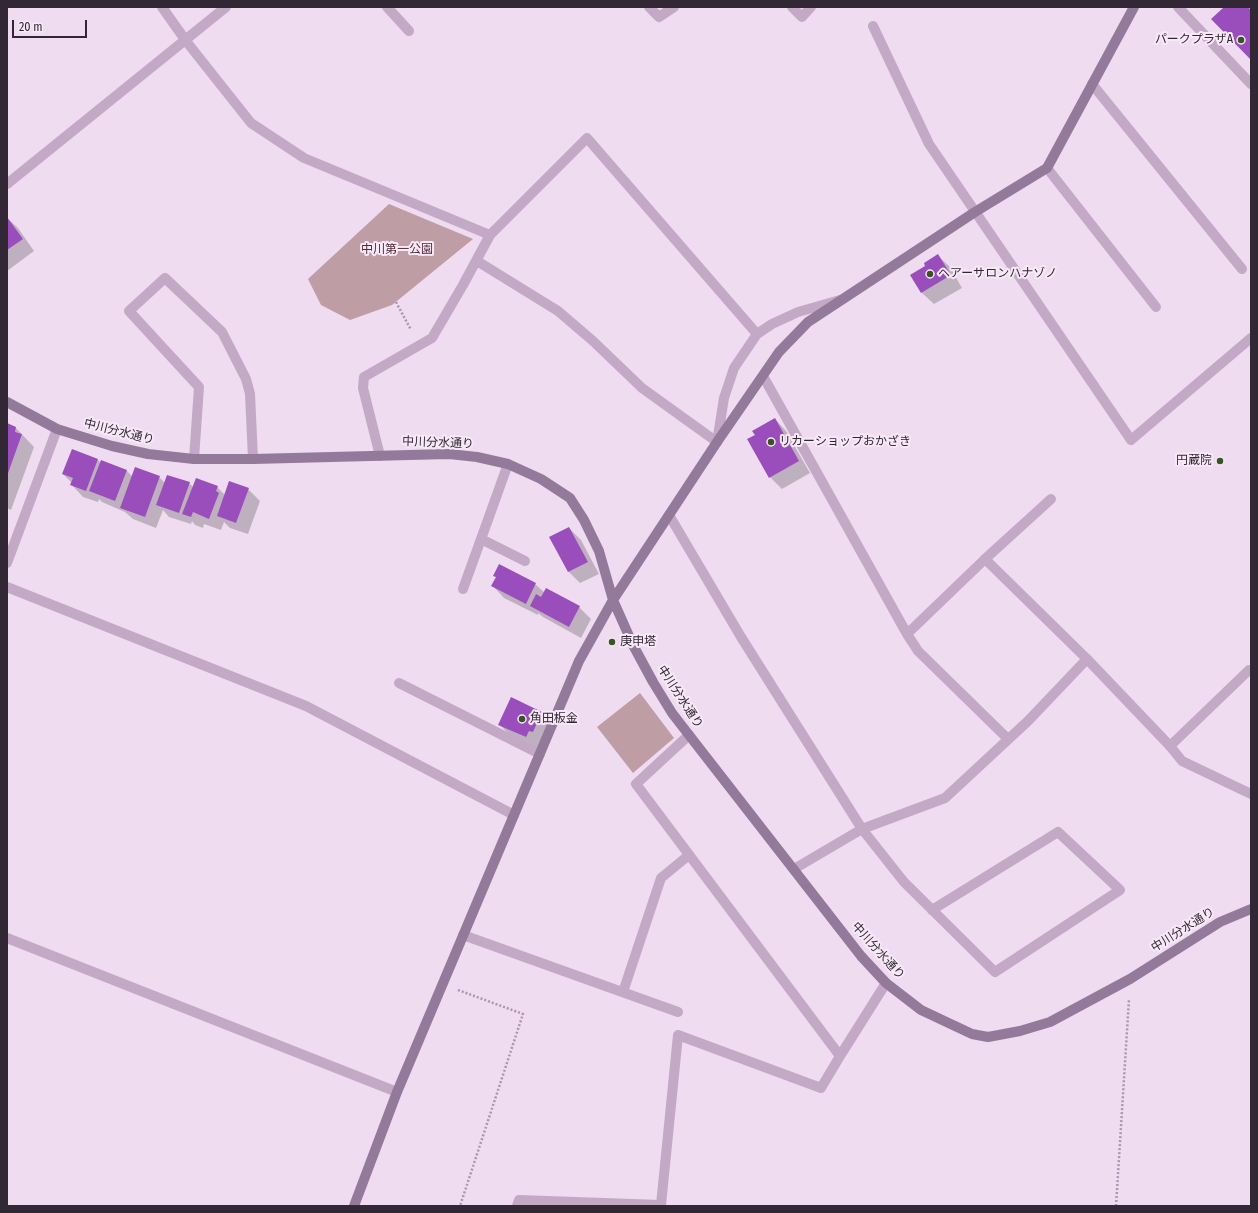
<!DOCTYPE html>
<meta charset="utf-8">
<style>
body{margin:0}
#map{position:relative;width:1258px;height:1213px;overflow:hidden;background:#efdcf0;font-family:"Fira Sans Condensed",sans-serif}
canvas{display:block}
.frame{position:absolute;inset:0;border:8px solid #322835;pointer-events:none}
.scale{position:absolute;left:12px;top:20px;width:75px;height:18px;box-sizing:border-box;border:2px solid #322835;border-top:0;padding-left:5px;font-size:12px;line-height:14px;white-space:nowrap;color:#322835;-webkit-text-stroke:3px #f8e8f8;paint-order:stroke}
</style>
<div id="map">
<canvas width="1258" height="1213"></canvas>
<div class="frame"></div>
<div class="scale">20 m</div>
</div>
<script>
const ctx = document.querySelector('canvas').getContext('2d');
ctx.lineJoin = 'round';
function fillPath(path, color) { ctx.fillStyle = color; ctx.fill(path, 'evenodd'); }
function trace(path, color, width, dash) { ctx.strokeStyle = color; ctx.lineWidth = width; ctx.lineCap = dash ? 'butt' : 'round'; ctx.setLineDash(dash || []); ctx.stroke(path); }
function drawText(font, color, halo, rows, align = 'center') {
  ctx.font = font + ' "Fira Sans Condensed","Noto Sans JP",sans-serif'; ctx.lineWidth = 4; ctx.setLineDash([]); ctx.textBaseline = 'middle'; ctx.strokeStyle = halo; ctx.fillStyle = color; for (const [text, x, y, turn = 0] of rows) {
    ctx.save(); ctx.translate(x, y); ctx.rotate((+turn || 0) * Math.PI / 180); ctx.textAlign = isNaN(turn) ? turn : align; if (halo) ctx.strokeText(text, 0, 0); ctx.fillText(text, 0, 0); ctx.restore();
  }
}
fillPath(new Path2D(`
 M 389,204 L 473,239 L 392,305 L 350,320 L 321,305 L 308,279 Z
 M 640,693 L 674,738 L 633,773 L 597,727 Z`), '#be9da4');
fillPath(new Path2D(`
 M 7,218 L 18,228 L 34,251 L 7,271 Z
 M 938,256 L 950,267 L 962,288 L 934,304 L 922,293 L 911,275 L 927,266 Z
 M 775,419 L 786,431 L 810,473 L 782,489 L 770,477 L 756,435 Z
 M 7,424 L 15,427 L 34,447 L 11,510 L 7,508 Z
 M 73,450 L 98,460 L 101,463 L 102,461 L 127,471 L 133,477 L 159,477 L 165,483 L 189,483 L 193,487 L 217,487 L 225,495 L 248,489 L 260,501 L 248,534 L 230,528 L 224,522 L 221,530 L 204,524 L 203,528 L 195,525 L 192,521 L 191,524 L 169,517 L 163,510 L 156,528 L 133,519 L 125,512 L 102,502 L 99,499 L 98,502 L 83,497 L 72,485 L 72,483 L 63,474 Z
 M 569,528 L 581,540 L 599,574 L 580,583 L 569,572 Z
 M 494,575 L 535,584 L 545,593 L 579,607 L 591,619 L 581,638 L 543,617 L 538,613 L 538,615 L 504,598 L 493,586 L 497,578 Z
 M 541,713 L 553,725 L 537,748 L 511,736 L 499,724 Z`), '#0003');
fillPath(new Path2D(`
 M 1224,7 L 1248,7 L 1251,10 L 1251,60 L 1211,19 Z
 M 7,217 L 23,239 L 7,250 Z
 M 938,254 L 951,275 L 921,293 L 910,275 L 925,266 L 924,263 Z
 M 775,418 L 799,461 L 769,478 L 747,439 L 755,435 L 752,431 Z
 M 7,423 L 16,427 L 15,432 L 22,434 L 7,476 Z
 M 72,449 L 98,459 L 86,491 L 70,485 L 73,478 L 62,474 Z
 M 101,460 L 127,470 L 115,501 L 89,491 Z
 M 135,467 L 160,476 L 145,517 L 120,508 Z
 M 167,475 L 190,482 L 179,513 L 156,505 Z
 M 196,478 L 218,486 L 216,491 L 219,493 L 209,519 L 193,512 L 191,517 L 182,514 Z
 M 229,481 L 249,488 L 236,523 L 217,516 Z
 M 569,527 L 588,562 L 568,572 L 549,537 Z
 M 499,564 L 536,583 L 526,604 L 491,586 L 496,577 L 493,576 Z
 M 546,588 L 580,606 L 569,627 L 530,606 L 536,594 L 541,597 Z
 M 511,697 L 542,712 L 533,732 L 529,731 L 526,737 L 498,725 Z`), '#994ebc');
trace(new Path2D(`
 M 396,302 L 411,330
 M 458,990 L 523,1014 L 460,1206
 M 1116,1206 L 1129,999`), '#af93b3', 2.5, [2, 2]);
trace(new Path2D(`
 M 1092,84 L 1242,269
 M 1047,168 L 1156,307
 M 477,261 L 558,311 L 593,341 L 642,388 L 717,442
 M 194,459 L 199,387 L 129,311 L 165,278 L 222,332 L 246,379 L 250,394 L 253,459
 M 669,515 L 741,637 L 862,829 L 904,882 L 995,972 L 1120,890 L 1058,832 L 932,910
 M 481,539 L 525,561
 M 985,559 L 1051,499
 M 463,589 L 508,464
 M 399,683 L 540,754
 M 1170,746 L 1182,761 L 1251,794
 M 463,935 L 678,1012
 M 623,992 L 661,878 L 689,855`), '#c4a9c7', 10);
trace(new Path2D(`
 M 162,7 L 186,41 L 251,123 L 304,158 L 490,235
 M 387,7 L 409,31
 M 649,7 L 659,17 L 674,7
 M 792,7 L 802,17 L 811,7
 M 1178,7 L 1251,84
 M 873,26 L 929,144 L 1131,440 L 1251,338
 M 7,184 L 226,7
 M 763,376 L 907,634 L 985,559 L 1087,659 L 1170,746 L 1249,670 L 1251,671
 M 717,442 L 724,398 L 734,368 L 757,334 L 772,324 L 798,312 L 840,300
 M 380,456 L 363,388 L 364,377 L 432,338 L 463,285 L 490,235 L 587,138 L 757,334
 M 7,563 L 57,429
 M 7,587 L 306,706 L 514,815
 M 907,634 L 918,651 L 1008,739
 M 689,735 L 636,784 L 840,1056
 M 794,869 L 862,829 L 945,798 L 1028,721 L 1087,659
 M 7,938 L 397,1092
 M 517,1206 L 519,1200 L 661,1205 L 678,1035 L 821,1088 L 840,1056 L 886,983`), '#c4a9c7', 10);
trace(new Path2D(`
 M 7,402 L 57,429 L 112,446 L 148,454 L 194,459 L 253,459 L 449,454 L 477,457 L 508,464 L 541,479 L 570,498 L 584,520 L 599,551 L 613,600 L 633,645 L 653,682 L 672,713 L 689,735 L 861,956 L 886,983 L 921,1010 L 972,1034 L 988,1037 L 1020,1031 L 1050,1022 L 1130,979 L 1220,922 L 1251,909
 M 354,1206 L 397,1092 L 579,661 L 613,600 L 717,442 L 779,352 L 808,322 L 975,212 L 1047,168 L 1134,7`), '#947a9a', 10);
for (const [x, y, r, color] of [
 [1241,40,4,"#395321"],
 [930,274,4,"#395321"],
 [771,442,4,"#395321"],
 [1220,461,4,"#395321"],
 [612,642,4,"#395321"],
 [522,719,4,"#395321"]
]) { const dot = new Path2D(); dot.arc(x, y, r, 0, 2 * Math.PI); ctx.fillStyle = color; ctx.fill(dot); trace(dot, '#f8e8f8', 1.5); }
drawText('12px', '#322835', '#f8e8f8', [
 ["パークプラザA",1233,40,"right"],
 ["ヘアーサロンハナゾノ",938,274],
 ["リカーショップおかざき",779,442],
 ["円蔵院",1212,461,"right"],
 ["庚申塔",620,642],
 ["角田板金",530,719]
], 'left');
drawText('12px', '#512e35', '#f8e8f8', [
 ["中川第一公園",397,250]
]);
drawText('12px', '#322835', '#f8e8f8', [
 ["中川分水通り",119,432,14],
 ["中川分水通り",438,443,2],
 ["中川分水通り",680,697,57],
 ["中川分水通り",1183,930,-32],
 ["中川分水通り",878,951,48]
]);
</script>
